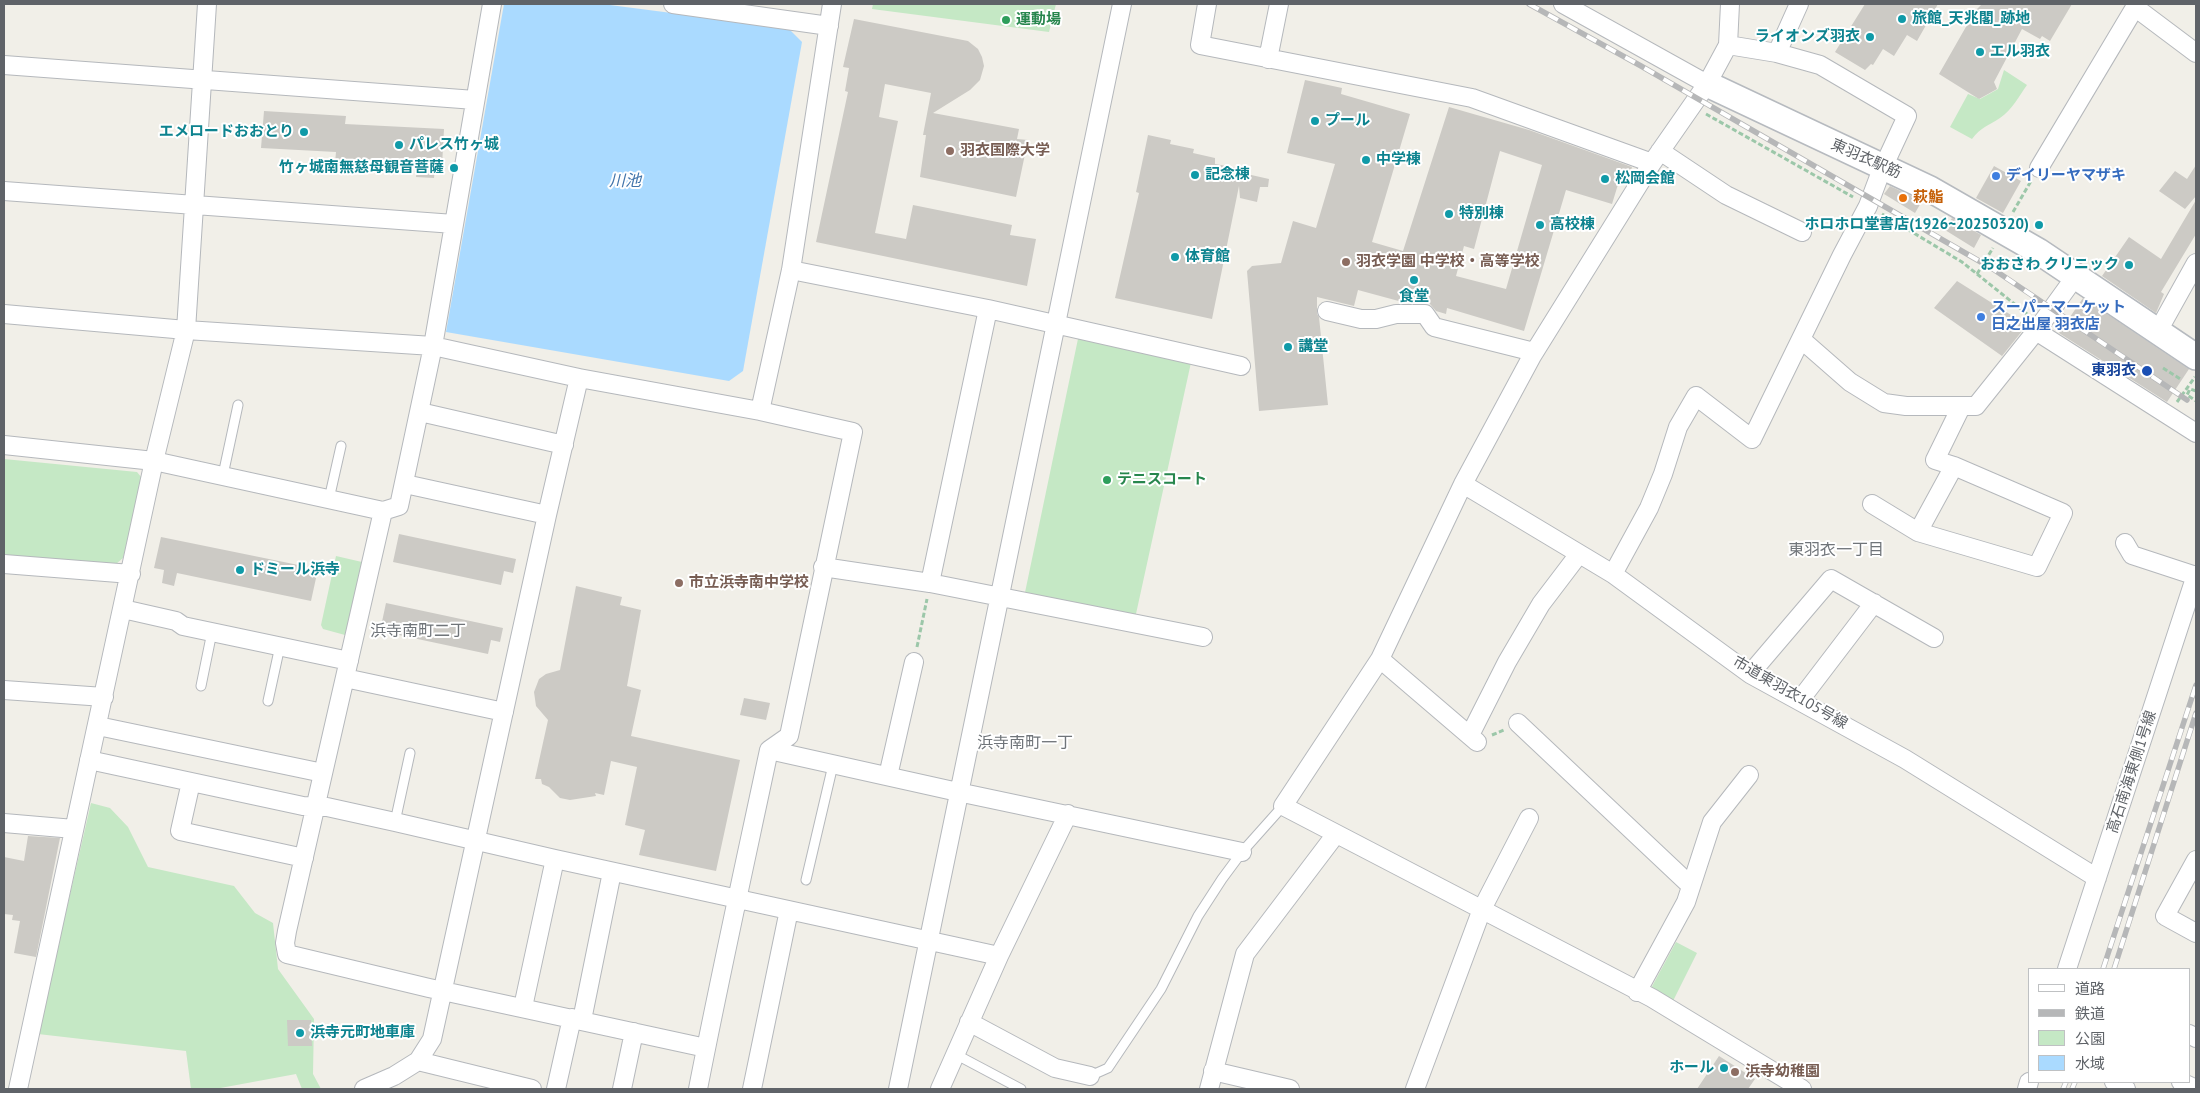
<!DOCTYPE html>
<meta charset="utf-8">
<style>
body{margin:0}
#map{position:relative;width:2200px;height:1093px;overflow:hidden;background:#f1efe8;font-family:"PT Sans","Noto Sans JP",sans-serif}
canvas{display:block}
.frame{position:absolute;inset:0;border:5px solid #5f6368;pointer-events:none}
.legend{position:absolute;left:2028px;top:968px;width:162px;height:115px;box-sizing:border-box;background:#fff;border:1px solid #bfc1c3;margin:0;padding:6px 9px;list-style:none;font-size:15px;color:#5f6368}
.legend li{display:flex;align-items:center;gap:10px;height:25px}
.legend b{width:25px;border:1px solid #bfc1c3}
</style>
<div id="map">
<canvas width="2200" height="1093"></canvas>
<div class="frame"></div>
<ul class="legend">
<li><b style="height:6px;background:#fff"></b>道路</li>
<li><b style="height:6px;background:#b6b7b8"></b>鉄道</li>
<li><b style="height:14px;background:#c5e8c5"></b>公園</li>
<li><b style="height:14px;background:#aadaff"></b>水域</li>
</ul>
</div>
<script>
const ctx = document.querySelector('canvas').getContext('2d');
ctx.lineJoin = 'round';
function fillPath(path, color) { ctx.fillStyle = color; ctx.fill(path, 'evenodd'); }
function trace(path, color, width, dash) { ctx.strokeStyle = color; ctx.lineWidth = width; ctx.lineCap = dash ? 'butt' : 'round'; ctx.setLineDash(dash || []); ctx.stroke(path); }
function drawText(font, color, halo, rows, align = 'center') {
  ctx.font = font + ' "PT Sans","Noto Sans JP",sans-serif'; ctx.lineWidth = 4; ctx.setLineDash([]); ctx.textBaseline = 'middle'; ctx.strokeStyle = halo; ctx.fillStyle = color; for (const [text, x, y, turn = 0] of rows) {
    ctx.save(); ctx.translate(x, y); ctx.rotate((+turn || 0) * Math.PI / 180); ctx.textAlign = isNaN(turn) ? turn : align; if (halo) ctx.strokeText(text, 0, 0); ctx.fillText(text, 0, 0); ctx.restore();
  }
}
fillPath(new Path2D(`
 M 873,4 L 1056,4 L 1049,32 L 872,9 Z
 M 2004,70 L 2027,85 C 2019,96 2012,110 2000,118 C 1988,126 1981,127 1972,139 L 1950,127 L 1968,94 L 1980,99 L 1998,89 Z
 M 1079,334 L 1192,358 L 1134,623 L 1023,602 Z
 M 4,459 L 137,472 L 142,478 L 123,558 L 116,564 L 4,555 Z
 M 336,556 L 362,562 L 345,635 L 323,629 L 321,625 Z
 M 91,803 L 110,808 L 128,827 L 148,867 L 234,886 L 255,913 L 273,923 L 278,969 L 314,1019 L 313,1074 L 321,1089 L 302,1089 L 296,1074 L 215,1089 L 191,1089 L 186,1051 L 38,1034 Z
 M 1676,942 L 1697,953 L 1672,1003 L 1649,992 Z`), '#c5e8c5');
fillPath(new Path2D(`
 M 504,4 L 602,4 L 788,28 L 802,42 L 743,371 L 729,381 L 446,332 Z`), '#aadaff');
fillPath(new Path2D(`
 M 1865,4 L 1938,4 L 1917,41 L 1907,35 L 1894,56 L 1883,49 L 1873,65 L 1871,64 L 1865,70 L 1835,52 Z
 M 1982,4 L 2072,4 L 2050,41 L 2042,36 L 2040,39 L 2022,29 L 1994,82 L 1997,89 L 1979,99 L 1939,74 L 1975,11 Z
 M 854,19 L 968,41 L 978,49 L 982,57 L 984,66 L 980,80 L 970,90 L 933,113 L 1019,129 L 1017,139 L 1028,140 L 1016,197 L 920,177 L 926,135 L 923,135 L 931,93 L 885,84 L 879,117 L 898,121 L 875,233 L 906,239 L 913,205 L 1012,225 L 1010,235 L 1036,239 L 1027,286 L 816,242 L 848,92 L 845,91 L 849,68 L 843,67 Z
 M 1305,80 L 1342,88 L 1341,94 L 1410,114 L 1372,242 L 1403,251 L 1449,107 L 1529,130 L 1632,167 L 1628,180 L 1620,178 L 1612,204 L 1566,190 L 1524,331 L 1447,308 L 1446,314 L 1436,311 L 1430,304 L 1406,303 L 1358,290 L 1354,306 L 1317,297 L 1317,314 L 1319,317 L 1328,405 L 1259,411 L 1247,271 L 1252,266 L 1281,263 L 1293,221 L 1316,228 L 1335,164 L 1287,153 ZM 1500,151 L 1542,165 L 1506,289 L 1456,276 L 1464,246 L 1474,249 Z
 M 264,111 L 346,116 L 345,124 L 444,129 L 442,166 L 435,166 L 434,178 L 416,177 L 417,165 L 371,163 L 371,168 L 351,167 L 351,164 L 335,163 L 336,152 L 261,148 Z
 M 1148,135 L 1171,140 L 1170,144 L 1194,149 L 1193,153 L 1215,158 L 1215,164 L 1238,168 L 1238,172 L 1269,179 L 1268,187 L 1260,187 L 1257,202 L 1240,198 L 1239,186 L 1212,319 L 1115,298 L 1139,193 L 1136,192 Z
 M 2196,165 L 2196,196 L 2185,209 L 2159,191 L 2175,171 L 2187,179 Z
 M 1994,166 L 2021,181 L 2003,213 L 1976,198 Z
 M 1890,186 L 1922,201 L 1915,213 L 1884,194 Z
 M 2196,200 L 2196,234 L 2161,292 L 2164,294 L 2156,313 L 2102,276 L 2129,237 L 2161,259 Z
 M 1952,218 L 1981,235 L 1974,248 L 1945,230 Z
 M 1957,281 L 2027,325 L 2002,356 L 1934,308 Z
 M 2083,298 L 2189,369 L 2167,402 L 2059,333 Z
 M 399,534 L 516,559 L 513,573 L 504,571 L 501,585 L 393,562 Z
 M 161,537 L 318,569 L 311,601 L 177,573 L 174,586 L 162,583 L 164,570 L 154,568 Z
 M 576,586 L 622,597 L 620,605 L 641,610 L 627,686 L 641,690 L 631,736 L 740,760 L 716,871 L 639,855 L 645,830 L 625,825 L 637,767 L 611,761 L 604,795 L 595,793 L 596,796 L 570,800 L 560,798 L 549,787 L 542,784 L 541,779 L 535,779 L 548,720 L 536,706 L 534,692 L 539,679 L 546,674 L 560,670 Z
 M 386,603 L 503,628 L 500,642 L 491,640 L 488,654 L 380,631 Z
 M 744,698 L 770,703 L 766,720 L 740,715 Z
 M 28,836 L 60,838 L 36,957 L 14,953 L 20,921 L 12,920 L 13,915 L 4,914 L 4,857 L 24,861 Z
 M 287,1020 L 311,1020 L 312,1046 L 288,1046 Z
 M 1719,1056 L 1755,1079 L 1748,1089 L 1697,1089 Z`), '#cccac5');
const lane = new Path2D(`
 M 223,475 L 238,405
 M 329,499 L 341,446
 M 201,686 L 212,632
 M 268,701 L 280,646
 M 395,822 L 410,753
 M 806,880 L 833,765
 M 955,1054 L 1021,1089
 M 1090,1076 L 1108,1068 L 1161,989 L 1198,916 L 1222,879 L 1242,852 L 1283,806`);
const street = new Path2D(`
 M 673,4 L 829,26
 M 1207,4 L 1200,45 L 1472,98 L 1652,163
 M 1563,4 L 1707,84
 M 1730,4 L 1728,45 L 1707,84 L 1652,163 L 1532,356 L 1463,484 L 1380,659 L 1283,806 L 1652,998 L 1802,1089
 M 2136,8 L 2196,53
 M 1728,45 L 1777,53 L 1799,4
 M 1268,59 L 1279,4
 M 4,65 L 475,100
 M 1660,151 L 1726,195 L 1802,232
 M 2039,168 L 2137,4
 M 4,191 L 454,224
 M 791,270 L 988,309 L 1241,366
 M 1327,311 L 1361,319 L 1376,319 L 1396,314 L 1425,314 L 1434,327 L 1534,352
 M 4,314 L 186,330 L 433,346 L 579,378 L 760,411 L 853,432 L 789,736 L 769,750 C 745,863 720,976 698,1089
 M 2036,331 L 2075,277
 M 2158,331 L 2196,263
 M 1802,340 L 1850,382 L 1884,403 L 1906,406 L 1976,406 L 2036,331 L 2196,433
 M 760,411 L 791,270 L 832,4
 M 420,412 L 564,445
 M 4,445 L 154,461 L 383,511 L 399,506 L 433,346 L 492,4
 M 405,484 L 547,515
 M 1463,484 L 1613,574 L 1750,674 L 1905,759 L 2097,878
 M 1872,504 L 1918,532 L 2037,567 L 2063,513 L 1954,466 L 1935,460 L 1961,407
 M 383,511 L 287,931 L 285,943 L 287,954 L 429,988 L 706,1048
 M 1918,532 L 1954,466
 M 2125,543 L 2132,555 L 2196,576
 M 4,564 L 131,574
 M 823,567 L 930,583 L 1203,637
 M 1613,574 L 1649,508 L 1663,474 L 1678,427 L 1696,396 L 1752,439 L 1842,255 L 1868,206 L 1880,174 L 1907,116 L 1820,65 L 1777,53
 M 930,583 L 988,309
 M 123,609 L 176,621 L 183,626 L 349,661
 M 1380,659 L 1477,742
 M 1750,674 L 1831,579 L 1934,638
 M 345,678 L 504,712
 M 4,690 L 104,697
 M 1800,700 L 1874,603
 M 1518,723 L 1691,886
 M 98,726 L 323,773
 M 1470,735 L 1507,662 L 1541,604 L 1579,554
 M 769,750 L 958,792 L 1242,852
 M 89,760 L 303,806 L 327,807 L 395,822 L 555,859 L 999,956
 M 888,776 L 914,662
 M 191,782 L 180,831 L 304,858
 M 4,823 L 74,829
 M 2196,860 L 2165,916 L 2196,933
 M 2067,969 L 2196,575
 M 1637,992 L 1686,902 L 1712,822 L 1749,775
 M 523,1007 L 555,859
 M 582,1020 L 612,872
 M 969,1022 L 1055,1068 L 1090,1076
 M 2189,1034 L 2196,1038
 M 418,1061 L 532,1089
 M 1213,1071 L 1290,1089
 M 2114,1082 L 2126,1089
 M 2181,1082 L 2196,1089
 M 18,1089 L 154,461 L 186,330 L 207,4
 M 364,1089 L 394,1076 L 418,1061 L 432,1039 L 547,515 L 579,378
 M 556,1089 L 572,1018
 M 622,1089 L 634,1032
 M 752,1089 L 789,910
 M 898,1089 L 1122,4
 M 940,1089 L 999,956 L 1068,814
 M 1209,1089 L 1245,954 L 1336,834
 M 1415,1089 L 1482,909 L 1529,818
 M 2027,1089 L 2029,1082`);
const secondary = new Path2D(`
 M 1707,84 L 1930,189 L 2038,251 L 2196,357`);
trace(lane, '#b5b8bc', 11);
trace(street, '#b5b8bc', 20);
trace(secondary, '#b6babf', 28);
trace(new Path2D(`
 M 1706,114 L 1853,197
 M 2013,212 L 2031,181
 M 1882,214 L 1962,262 L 2027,314
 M 1977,274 L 1993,248
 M 2163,368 L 2182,380
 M 2196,391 L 2190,389 L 2187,395 L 2196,401
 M 2177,402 L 2195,377
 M 917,647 L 927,599
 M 1492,735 L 1504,730`), '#9cc7a9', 3, [5, 2.5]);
trace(lane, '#fff', 9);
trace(street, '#fff', 18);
trace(secondary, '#fff', 25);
const rail = new Path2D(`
 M 1529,4 L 1641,66 L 1993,269 L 2187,400
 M 2103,969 L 2196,685
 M 2114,969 L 2196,713
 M 2063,1089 L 2066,1082
 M 2072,1089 L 2075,1082`);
trace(rail, '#b6b7b8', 5.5);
trace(rail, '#fff', 4, [11]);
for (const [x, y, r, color] of [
 [1902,19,5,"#0f9aa8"],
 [1006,20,5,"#2e9e5b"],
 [1870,37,5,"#0f9aa8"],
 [1980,52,5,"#0f9aa8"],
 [1315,121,5,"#0f9aa8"],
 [304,132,5,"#0f9aa8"],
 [399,145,5,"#0f9aa8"],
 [950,151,5,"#8d6e63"],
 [1366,160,5,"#0f9aa8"],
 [454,168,5,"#0f9aa8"],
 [1195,175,5,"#0f9aa8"],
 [1996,176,5,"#3f7fe0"],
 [1605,179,5,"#0f9aa8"],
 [1903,198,5,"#e8710a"],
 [1449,214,5,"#0f9aa8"],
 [1540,225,5,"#0f9aa8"],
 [2039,225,5,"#0f9aa8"],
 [1175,257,5,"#0f9aa8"],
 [1346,262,5,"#8d6e63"],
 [2129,265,5,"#0f9aa8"],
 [1414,280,5,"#0f9aa8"],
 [1981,317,5,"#3f7fe0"],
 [1288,347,5,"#0f9aa8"],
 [2147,371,6,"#1a4fb4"],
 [1107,480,5,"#2e9e5b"],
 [240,570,5,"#0f9aa8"],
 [679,583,5,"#8d6e63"],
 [300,1033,5,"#0f9aa8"],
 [1724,1068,5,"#0f9aa8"],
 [1735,1072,5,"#8d6e63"]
]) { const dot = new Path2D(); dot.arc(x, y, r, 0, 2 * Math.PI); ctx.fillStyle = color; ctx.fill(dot); trace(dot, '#fff', 2); }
drawText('bold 15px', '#0d838f', '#fff', [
 ["旅館_天兆閣_跡地",1912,19],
 ["ライオンズ羽衣",1860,37,"right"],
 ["エル羽衣",1990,52],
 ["プール",1325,121],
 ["エメロードおおとり",294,132,"right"],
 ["パレス竹ヶ城",409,145],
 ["中学棟",1376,160],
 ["竹ヶ城南無慈母観音菩薩",444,168,"right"],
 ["記念棟",1205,175],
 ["松岡会館",1615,179],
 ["特別棟",1459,214],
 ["高校棟",1550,225],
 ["ホロホロ堂書店(1926~20250320)",2029,225,"right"],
 ["体育館",1185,257],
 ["おおさわ クリニック",2119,265,"right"],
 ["食堂",1414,297,"center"],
 ["講堂",1298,347],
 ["ドミール浜寺",250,570],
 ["浜寺元町地車庫",310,1033],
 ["ホール",1714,1068,"right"]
], 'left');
drawText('bold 15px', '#27864d', '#fff', [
 ["運動場",1016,20],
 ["テニスコート",1117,480]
], 'left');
drawText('bold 15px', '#785e54', '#fff', [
 ["羽衣国際大学",960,151],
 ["羽衣学園 中学校・高等学校",1356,262],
 ["市立浜寺南中学校",689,583],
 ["浜寺幼稚園",1745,1072]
], 'left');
drawText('15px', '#5f6368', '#fff', [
 ["東羽衣駅筋",1866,159,24],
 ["市道東羽衣105号線",1790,693,30],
 ["高石南海東側1号線",2132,772,-72]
]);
drawText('bold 15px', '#366cbe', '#fff', [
 ["デイリーヤマザキ",2006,176],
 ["スーパーマーケット",1991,308],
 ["日之出屋 羽衣店",1991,325]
], 'left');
drawText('bold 15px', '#c56008', '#fff', [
 ["萩鮨",1913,198]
], 'left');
drawText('bold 15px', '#164399', '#fff', [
 ["東羽衣",2136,371]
], 'right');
drawText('italic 16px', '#4174aa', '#fff', [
 ["川池",625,181]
]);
drawText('16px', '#70757a', '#fff', [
 ["東羽衣一丁目",1836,550],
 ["浜寺南町二丁",418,631],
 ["浜寺南町一丁",1025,743]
]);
</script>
